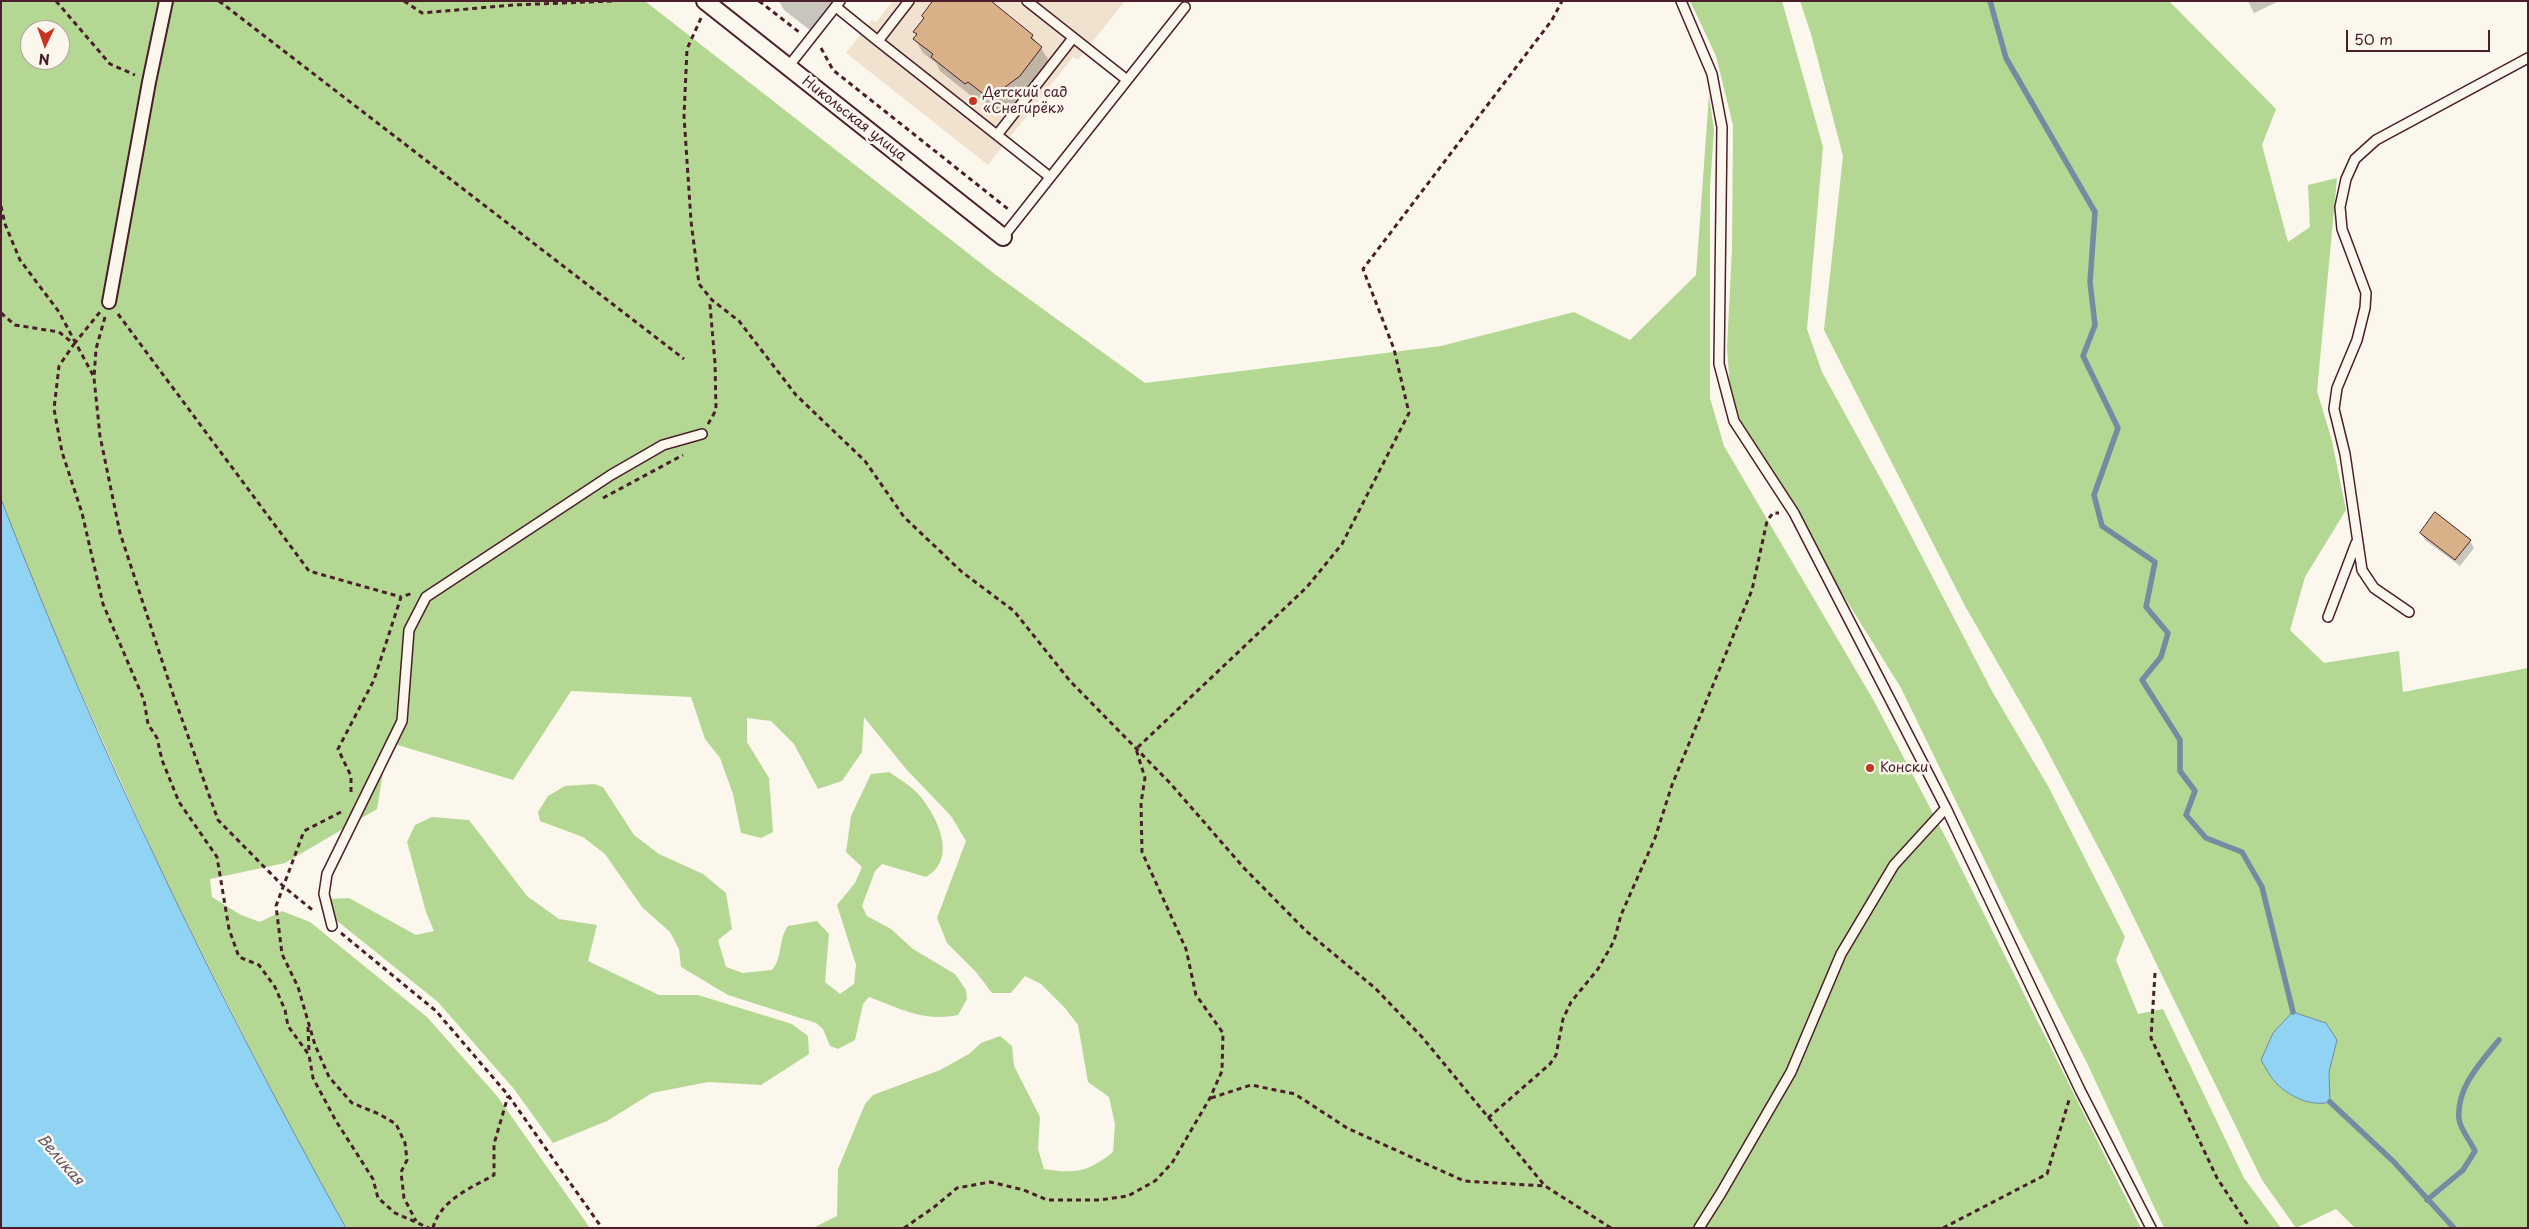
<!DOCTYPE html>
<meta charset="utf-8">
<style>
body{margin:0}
#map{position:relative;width:2529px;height:1229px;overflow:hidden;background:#fbf7ec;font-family:"Playpen Sans",sans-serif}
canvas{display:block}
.frame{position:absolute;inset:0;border:2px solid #4a1f2b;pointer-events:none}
.north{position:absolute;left:20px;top:20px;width:50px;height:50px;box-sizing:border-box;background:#fbf7ec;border:1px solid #b4a19f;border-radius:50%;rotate:183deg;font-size:14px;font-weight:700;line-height:20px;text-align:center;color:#4a1f2b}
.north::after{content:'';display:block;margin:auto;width:18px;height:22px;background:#c8321e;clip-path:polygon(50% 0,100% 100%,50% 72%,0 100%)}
.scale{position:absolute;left:2346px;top:30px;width:144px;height:22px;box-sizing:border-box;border:2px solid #4a1f2b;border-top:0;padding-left:6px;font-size:15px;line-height:18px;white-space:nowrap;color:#4a1f2b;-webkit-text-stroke:4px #fbf7ec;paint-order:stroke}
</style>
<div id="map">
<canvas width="2529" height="1229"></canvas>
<div class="frame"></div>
<div class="north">N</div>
<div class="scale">50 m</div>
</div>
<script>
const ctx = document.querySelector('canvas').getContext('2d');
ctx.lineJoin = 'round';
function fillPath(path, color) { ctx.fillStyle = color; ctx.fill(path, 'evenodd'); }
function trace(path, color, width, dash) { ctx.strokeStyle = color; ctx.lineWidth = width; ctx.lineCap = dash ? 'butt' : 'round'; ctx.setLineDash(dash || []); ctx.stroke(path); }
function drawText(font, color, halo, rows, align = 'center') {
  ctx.font = font + ' "Playpen Sans",sans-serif'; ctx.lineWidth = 5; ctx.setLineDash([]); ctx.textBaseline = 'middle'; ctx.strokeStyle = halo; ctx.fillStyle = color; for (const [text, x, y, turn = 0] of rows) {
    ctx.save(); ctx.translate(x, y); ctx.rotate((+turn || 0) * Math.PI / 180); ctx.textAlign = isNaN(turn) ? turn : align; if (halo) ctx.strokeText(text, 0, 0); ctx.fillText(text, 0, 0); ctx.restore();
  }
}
fillPath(new Path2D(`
 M 893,1 L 1125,1 L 1078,60 L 1073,57 L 988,165 L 846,53 L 872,20 L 876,22 Z`), '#f0e2ce');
fillPath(new Path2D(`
 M 1,1 L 645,1 L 996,275 L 1145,383 L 1441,346 L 1574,312 L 1630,340 L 1696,275 L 1709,95 L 1714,130 L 1710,187 L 1710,398 L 1724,446 L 1874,701 L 1948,842 L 2141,1228 L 813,1228 L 837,1216 L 838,1169 L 865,1104 L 873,1095 L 940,1070 L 969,1054 L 981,1043 L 1000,1036 L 1012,1046 L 1014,1066 L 1040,1117 L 1038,1149 L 1044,1169 C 1076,1174 1088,1172 1113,1152 L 1115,1124 L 1109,1097 L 1088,1082 L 1078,1025 L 1065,1008 L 1041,984 L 1025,976 L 1011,993 L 992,993 L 976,972 L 947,943 L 937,918 L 966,841 L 951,816 L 906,769 L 864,717 L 862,752 L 842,781 L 818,789 L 794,744 L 771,721 L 747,718 L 747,742 L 769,778 L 773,832 L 761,838 L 741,833 L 733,794 L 720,758 L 705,739 L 691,697 L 571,691 L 513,780 L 388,742 L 377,809 L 285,863 L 210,879 L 212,897 L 241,915 L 260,922 L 282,911 L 310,922 L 427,1017 L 497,1096 L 590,1228 L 346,1228 L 282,1112 L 169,888 L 42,606 L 1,499 ZM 30,30 L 60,30 L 60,60 L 30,60 Z
 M 1690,1 L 1782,1 L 1823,147 L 1807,329 L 1822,372 L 1894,503 L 1993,693 L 2048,786 L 2125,937 L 2116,960 L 2138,1014 L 2163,1009 L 2244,1178 L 2281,1228 L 2164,1228 L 2087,1063 L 2016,925 L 1901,688 L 1764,468 L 1731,402 L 1727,348 L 1732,249 L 1733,125 L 1716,56 Z
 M 1800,1 L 2169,1 L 2276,109 L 2262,145 L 2288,242 L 2310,227 L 2308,185 L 2337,178 L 2317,391 L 2332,441 L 2346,510 L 2305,577 L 2290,630 L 2324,663 L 2399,651 L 2403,692 L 2528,668 L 2528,1228 L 2355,1228 L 2336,1209 L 2296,1228 L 2262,1180 L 2116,881 L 2038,733 L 1965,606 L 1824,330 L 1843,156 L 1811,34 Z
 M 889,772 C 899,779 913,787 920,796 C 938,818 958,859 926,877 L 882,864 L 875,871 L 862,906 L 867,916 L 891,929 L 913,949 L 955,974 L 966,990 L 967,999 L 958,1015 C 923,1022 902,1009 869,997 L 863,1004 L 855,1040 L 838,1049 L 830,1046 L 823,1029 L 816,1023 L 728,995 L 681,967 L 679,949 L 670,932 L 642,907 L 605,854 L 583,837 L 540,821 L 538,812 L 548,796 L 565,786 L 594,784 L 603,787 L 634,835 L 659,854 L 703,874 L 726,893 L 732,929 L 718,940 L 726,967 L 743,973 L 772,970 C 783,957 778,940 788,926 L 817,921 L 829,934 L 825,982 L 840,994 L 854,984 L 856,965 L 837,905 L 855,883 L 862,867 L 846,852 L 851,816 L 871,774 Z
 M 432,817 L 469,820 L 527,896 L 559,919 L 597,925 L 588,961 L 659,995 L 698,995 L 792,1024 L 808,1036 L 809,1054 L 761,1085 L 708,1082 L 652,1093 L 607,1121 L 553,1143 L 514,1089 L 438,1002 L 326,912 L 330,899 L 349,898 L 416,935 L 434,931 L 426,912 L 407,842 L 415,825 Z`), '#b4d893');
const water = new Path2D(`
 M 1,499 C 98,750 215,993 346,1228 L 1,1228 Z
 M 2293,1012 L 2326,1023 L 2337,1040 L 2329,1072 L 2330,1102 C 2312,1107 2290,1097 2277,1084 C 2270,1077 2266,1068 2261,1060 L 2273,1033 Z`);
fillPath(water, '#90d3f2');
trace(water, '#748ba2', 1);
fillPath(new Path2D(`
 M 779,1 L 840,1 L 811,31 L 784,10 Z
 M 935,1 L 991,1 L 1032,36 L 1041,48 L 1050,62 L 1028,90 L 1005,112 L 1002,110 L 999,113 L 976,95 L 974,98 L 940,71 L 936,63 L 923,53 L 915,39 L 917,36 L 915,32 Z
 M 2248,1 L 2277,1 L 2277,2 L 2254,13 Z
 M 2421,533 L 2470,541 L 2474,548 L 2460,566 L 2425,540 Z`), '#0003');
trace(new Path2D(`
 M 1990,1 L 2006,58 L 2095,212 L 2090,282 L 2095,325 L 2083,356 L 2118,428 L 2094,495 L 2102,526 L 2155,562 L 2146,607 L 2168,633 L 2161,657 L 2142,680 L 2180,740 L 2180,771 L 2195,791 L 2186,815 L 2206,838 L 2242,852 L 2262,887 L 2293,1012
 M 2330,1102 L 2393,1161 L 2454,1228
 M 2427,1200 L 2463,1170 L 2475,1151 C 2471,1142 2460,1129 2459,1119 C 2456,1088 2481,1062 2499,1040`), '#748ba2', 5.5);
const building = new Path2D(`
 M 933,1 L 991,1 L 1033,35 L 1031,38 L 1042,47 L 1020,76 L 1005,87 L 996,99 L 993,96 L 991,100 L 968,82 L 965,84 L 931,57 L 933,54 L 913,39 L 917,34 L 913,32 L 924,18 L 922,16 Z
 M 2435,512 L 2471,540 L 2455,560 L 2420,533 Z`);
fillPath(building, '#d8b189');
trace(building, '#4a1f2b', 1);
const service = new Path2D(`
 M 1027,1 L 1127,80
 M 1681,1 L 1712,74 L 1722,127 L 1719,364 L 1734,421 L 1794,513 L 1946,808 L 2080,1090 L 2151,1228
 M 836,7 L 878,41 L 909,1
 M 878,41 L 1050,177
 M 788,67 L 840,1
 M 997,135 L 1073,38
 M 1003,237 L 1185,7
 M 2409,612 L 2374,588 L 2362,570 L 2345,454 L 2334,409 L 2337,388 L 2357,340 L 2365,308 L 2366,293 L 2342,229 L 2340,207 L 2346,179 L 2355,159 L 2376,140 L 2528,58
 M 2328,617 L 2356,543
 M 332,926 L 324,894 L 327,874 L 402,721 L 409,630 L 426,597 L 611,475 L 663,445 L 702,434
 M 1699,1228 L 1721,1193 L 1791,1072 L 1841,954 L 1894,865 L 1946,808`);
const pedestrian = new Path2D(`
 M 109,302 L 149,82 L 166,1`);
const minor = new Path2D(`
 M 705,1 L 1003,237`);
trace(service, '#4a1f2b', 12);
trace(pedestrian, '#4a1f2b', 16);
trace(minor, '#4a1f2b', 20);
trace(new Path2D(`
 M 56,1 L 110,64 L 135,75
 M 219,1 L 684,359
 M 404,1 L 422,13 L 513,5 L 613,1
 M 759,1 L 799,32
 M 701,18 L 687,49 L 684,116 L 691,221 L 699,284 L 712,300 L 739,321 L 796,395 L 865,461 L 904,517 L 962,572 L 1014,611 L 1070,681 L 1170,783 L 1244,868 L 1306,931 L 1375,988 L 1422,1037 L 1545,1186 L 1611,1228
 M 821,48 L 833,70 L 1008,209
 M 1,206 L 5,224 L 20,260 L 59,312 L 94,377
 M 1,313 L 15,325 L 59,332 L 74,344 L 59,366 L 54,409 L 62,452 L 82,513 L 103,604 L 144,700 L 148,724 L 157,738 L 162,760 L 179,802 L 217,857 L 229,929 L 239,957 L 259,965 L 275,987 L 285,1010 L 288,1026 L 309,1055 L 313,1078 L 336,1121 L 373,1179 L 378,1198 L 395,1213 L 429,1228
 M 118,314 L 309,571 L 401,597
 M 105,317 L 96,349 L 94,378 L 100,436 L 120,533 L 173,694 L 218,820 L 284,887 L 315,912
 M 74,344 L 100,312
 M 708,424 L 716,410 L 715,363 L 710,305 L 712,300
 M 603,498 L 683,455
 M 351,792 L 351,776 L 338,749 L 374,680 L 401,597 L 413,593
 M 341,812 L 304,831 L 276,906 L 282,954 L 298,987 L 315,1045 L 329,1077 L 352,1103 L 379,1114 L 396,1124 L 405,1143 L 407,1160 L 401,1172 L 404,1198 L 416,1221
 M 341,933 L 436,1011 L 508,1095 L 602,1228
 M 2155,973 L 2151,1038 L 2217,1178 L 2250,1228
 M 308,1027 L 309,1053
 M 1211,1098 L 1251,1085 L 1295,1094 L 1347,1128 L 1464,1181 L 1545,1186
 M 1488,1118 L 1550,1064 L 1556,1055 L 1563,1019 L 1571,1002 L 1598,969 L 1614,941 L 1621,915 L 1655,838 L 1672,785 L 1752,590 L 1767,521 L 1773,513 L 1779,513
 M 433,1228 C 440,1200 471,1188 494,1175 L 494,1144 L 508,1096
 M 904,1228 L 933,1208 L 957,1188 L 990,1182 L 1024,1190 L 1047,1200 L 1100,1200 L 1128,1196 L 1155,1181 L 1172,1163 L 1210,1098 L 1222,1071 L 1223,1033 L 1196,995 L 1186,949 L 1142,852 L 1141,803 L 1145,778 L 1136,749 L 1307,587 L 1342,544 L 1409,413 L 1394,349 L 1363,269 L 1552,20 L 1562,1
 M 1943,1228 L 2047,1174 L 2069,1100`), '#4a1f2b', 3, [5, 4]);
trace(service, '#fbf7ec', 9);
trace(pedestrian, '#fbf7ec', 12);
trace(minor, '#fbf7ec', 16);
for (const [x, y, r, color] of [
 [973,101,5,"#c8321e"],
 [1870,768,5,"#c8321e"]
]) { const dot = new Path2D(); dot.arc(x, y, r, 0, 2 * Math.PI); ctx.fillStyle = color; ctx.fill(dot); trace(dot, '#fbf7ec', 2); }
drawText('14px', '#4a1f2b', '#fbf7ec', [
 ["Детский сад",983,93],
 ["«Снегирёк»",983,109],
 ["Конски",1880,768]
], 'left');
drawText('14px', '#4a1f2b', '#fbf7ec', [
 ["Никольская улица",854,119,38]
]);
drawText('italic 15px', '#5f5567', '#fbf7ec', [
 ["Великая",60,1160,49]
]);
</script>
